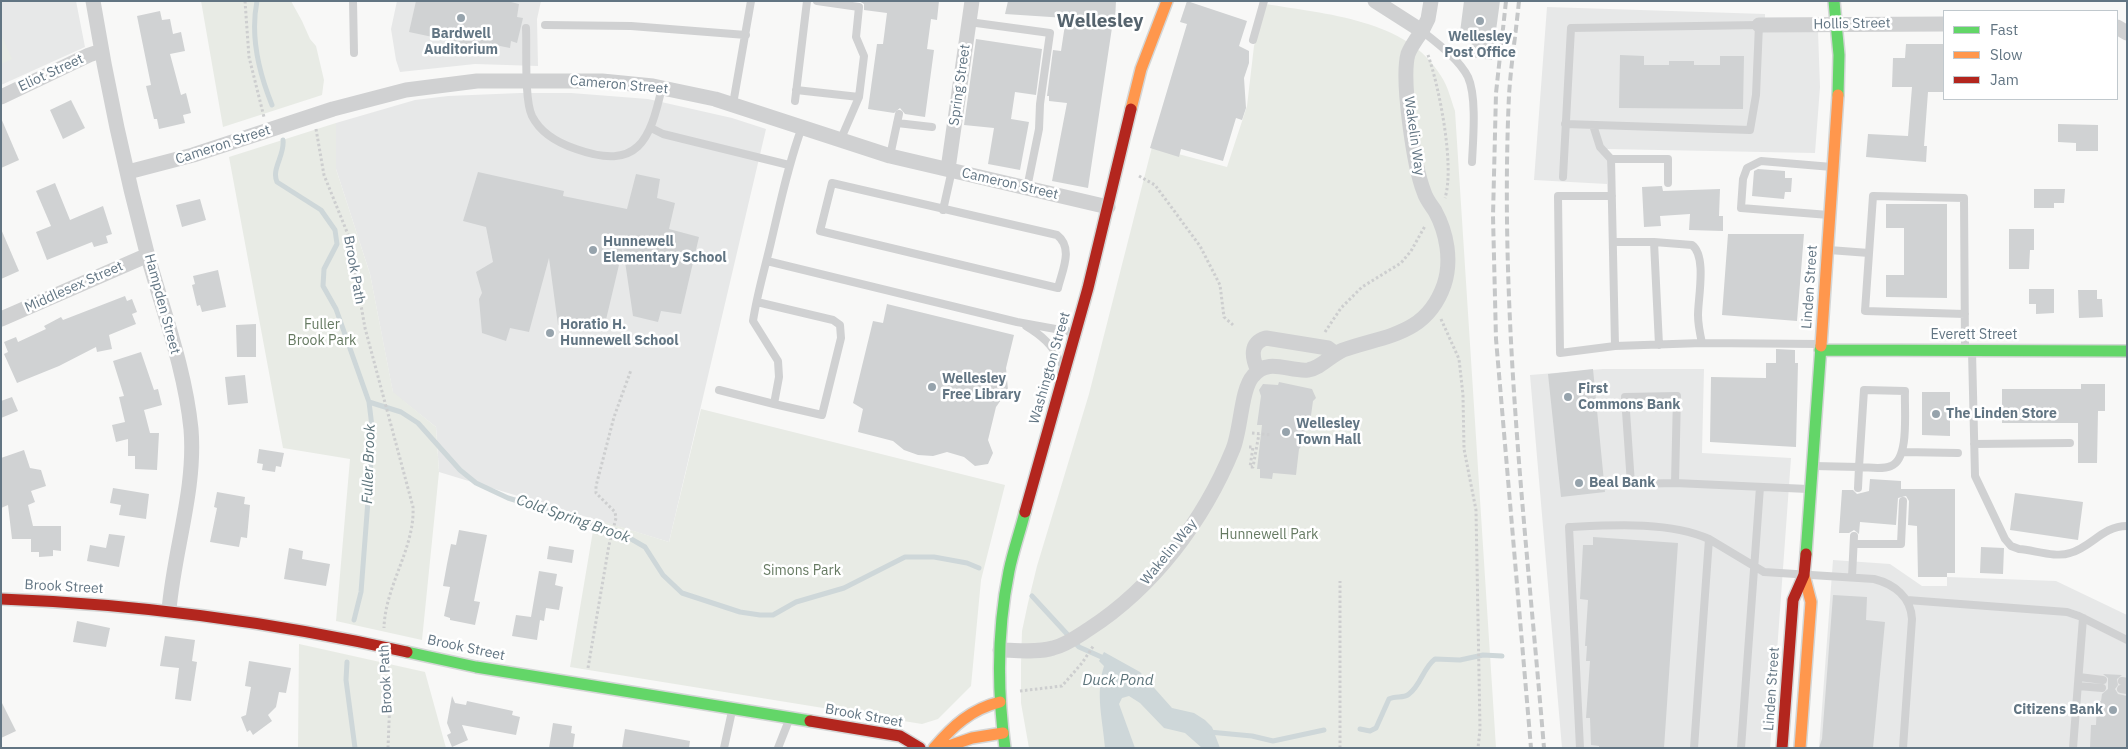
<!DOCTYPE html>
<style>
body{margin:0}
#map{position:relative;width:2128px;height:749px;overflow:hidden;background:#f8f8f7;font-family:"IBM Plex Sans",sans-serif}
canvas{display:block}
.frame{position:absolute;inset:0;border:2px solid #627583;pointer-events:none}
.legend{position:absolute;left:1943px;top:10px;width:175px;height:90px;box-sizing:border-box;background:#fff;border:1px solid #c0c8cd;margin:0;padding:6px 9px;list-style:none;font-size:15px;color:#627583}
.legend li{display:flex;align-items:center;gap:10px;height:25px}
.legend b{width:25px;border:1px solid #c0c8cd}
</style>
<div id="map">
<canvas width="2128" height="749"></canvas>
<div class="frame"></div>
<ul class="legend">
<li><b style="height:6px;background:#63d668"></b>Fast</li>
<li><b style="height:6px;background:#ff974d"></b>Slow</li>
<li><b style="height:6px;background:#b3261e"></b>Jam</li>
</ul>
</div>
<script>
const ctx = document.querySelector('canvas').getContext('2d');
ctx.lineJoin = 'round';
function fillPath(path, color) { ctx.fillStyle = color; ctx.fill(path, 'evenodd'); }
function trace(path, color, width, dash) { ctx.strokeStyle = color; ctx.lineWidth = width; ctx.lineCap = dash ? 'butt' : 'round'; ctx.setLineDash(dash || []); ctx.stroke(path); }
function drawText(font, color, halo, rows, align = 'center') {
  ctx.font = font + ' "IBM Plex Sans",sans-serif'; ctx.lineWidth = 5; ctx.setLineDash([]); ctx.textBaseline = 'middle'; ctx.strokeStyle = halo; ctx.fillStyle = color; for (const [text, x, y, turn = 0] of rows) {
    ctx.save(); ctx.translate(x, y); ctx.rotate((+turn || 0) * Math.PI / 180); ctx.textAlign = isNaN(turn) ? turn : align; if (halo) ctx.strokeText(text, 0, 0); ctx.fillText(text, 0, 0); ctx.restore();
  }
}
fillPath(new Path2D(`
 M 1,1 L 76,1 L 85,47 L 1,85 Z
 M 397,1 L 541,1 L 537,19 L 538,66 L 475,64 L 400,72 L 396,60 L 391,29 Z
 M 1547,7 L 1765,14 L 1765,31 L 1818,31 L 1820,87 L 1815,153 L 1607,149 L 1607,184 L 1534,180 Z
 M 520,93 L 571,93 L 648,99 L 732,118 L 766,129 L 669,542 L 439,472 L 436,427 L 393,393 L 370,274 L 336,169 L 336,123 L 415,100 L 448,96 Z
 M 1603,369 L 1704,369 L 1702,453 L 1791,458 L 1770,748 L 1562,748 L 1530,375 Z
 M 1833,560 L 1890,564 L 1922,586 L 1947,586 L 1947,577 L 2056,581 L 2127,615 L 2127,748 L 1819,748 Z`), '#e7e8e8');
fillPath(new Path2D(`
 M 201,1 L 291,1 L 302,21 L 310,39 L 316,46 L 324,80 L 322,95 L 223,127 Z
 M 1266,4 C 1324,14 1408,19 1441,76 C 1448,86 1451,100 1455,111 L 1496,748 L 1029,748 L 1021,703 L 1021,664 L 1022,631 L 1028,603 L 1037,566 L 1089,394 L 1152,147 L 1227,167 L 1247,106 L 1254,46 Z
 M 1,34 L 12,59 L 1,64 Z
 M 336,123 L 336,169 L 370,274 L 393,392 L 436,427 L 439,472 L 422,640 L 336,621 L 350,459 L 283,448 L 229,157 Z
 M 701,409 L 1005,485 L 981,580 L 971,686 L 938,719 L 922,724 L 570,667 L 595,519 L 669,542 Z
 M 299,644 L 425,672 L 446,748 L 298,748 Z`), '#e8ebe5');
fillPath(new Path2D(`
 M 1104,652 L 1140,672 L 1172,708 L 1194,713 L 1205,720 L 1212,727 L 1220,748 L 1202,748 L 1185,733 L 1164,728 L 1140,703 L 1129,696 L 1122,698 L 1119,704 L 1135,748 L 1105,748 C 1103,720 1095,694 1104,666 L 1099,661 Z`), '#ced7d9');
trace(new Path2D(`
 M 257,1 C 250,36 259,73 272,105
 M 283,140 C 285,155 271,169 277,182 L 321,210 L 335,230 L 337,244 L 324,269 L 323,286 L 336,309 L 369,402 L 373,435 L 361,592 L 354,620
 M 369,402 L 401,412 L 418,423 L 460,470 L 476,483 L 508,498 L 619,532 L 645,547 L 663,575 L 682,593 L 740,612 L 760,615 L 773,615 L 796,602 L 844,588 L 905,557 L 934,557 L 967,563 L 979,568
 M 1032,596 L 1079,647 L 1106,659
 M 347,662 L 346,680 L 355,748
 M 1360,729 L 1370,731 L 1376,728 L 1389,699 C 1396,695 1403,699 1409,694 C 1421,685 1423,668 1435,659 L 1460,660 L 1483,655 L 1502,656
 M 1209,732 L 1252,736 L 1273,741 L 1324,730`), '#ced7d9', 5);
fillPath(new Path2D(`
 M 416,1 L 507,1 L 519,4 L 517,17 L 523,18 L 517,43 L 511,41 L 510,48 L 495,45 L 494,50 L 409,32 Z
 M 859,1 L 939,1 L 937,20 L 931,19 L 927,49 L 934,50 L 925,117 L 905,114 L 900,108 L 894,113 L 868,109 L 877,44 L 883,44 L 887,13 L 864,10 L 864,4 Z
 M 1008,1 L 1116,1 L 1115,21 L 1113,21 L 1088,188 L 1052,181 L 1067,103 L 1049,101 L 1049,96 L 1047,96 L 1053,50 L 1061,51 L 1066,18 L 1005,14 Z
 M 1187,1 L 1247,21 L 1239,46 L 1249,51 L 1249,63 L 1244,78 L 1246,108 L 1242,120 L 1236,118 L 1223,161 L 1181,149 L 1179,157 L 1150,148 L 1187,24 L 1180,22 Z
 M 1464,1 L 1500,1 L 1492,60 L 1470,57 L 1472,41 L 1459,40 Z
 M 160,11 L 162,20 L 170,19 L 173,34 L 181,32 L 185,51 L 170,54 L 181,95 L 186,93 L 191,113 L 183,115 L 185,123 L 159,129 L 157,119 L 154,119 L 146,86 L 151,85 L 137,16 Z
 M 976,39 L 1042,49 L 1036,95 L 1015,92 L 1011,119 L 1029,122 L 1020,170 L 988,164 L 994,128 L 964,125 Z
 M 1906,44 L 1944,44 L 1944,92 L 1928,92 L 1924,146 L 1927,146 L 1926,162 L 1866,157 L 1868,134 L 1908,136 L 1912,87 L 1892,87 L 1893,58 L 1905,58 Z
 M 1620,55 L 1644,56 L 1644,65 L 1669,65 L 1669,61 L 1694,61 L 1694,65 L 1720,65 L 1720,56 L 1744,56 L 1743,109 L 1619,108 Z
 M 71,100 L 85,128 L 63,139 L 50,110 Z
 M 1,118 L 19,160 L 1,168 Z
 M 2058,124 L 2098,125 L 2098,151 L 2076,151 L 2076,143 L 2058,142 Z
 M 1758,169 L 1785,171 L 1785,178 L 1792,178 L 1791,192 L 1785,192 L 1784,199 L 1752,196 L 1754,171 Z
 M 478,172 L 564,191 L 563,196 L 627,209 L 636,174 L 660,179 L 657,198 L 675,203 L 669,229 L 699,237 L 681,314 L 661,311 L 658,322 L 633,316 L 623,248 L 605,324 L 585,319 L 582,331 L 558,325 L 549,258 L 529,332 L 510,328 L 506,341 L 482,333 L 479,299 L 482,293 L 476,272 L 493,262 L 486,227 L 463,221 Z
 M 55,183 L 70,220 L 103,206 L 112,234 L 106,236 L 108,243 L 94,247 L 92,242 L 47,260 L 36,232 L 51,226 L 36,191 Z
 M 1662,186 L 1663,191 L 1720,189 L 1719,216 L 1723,216 L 1723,231 L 1689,230 L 1690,214 L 1660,216 L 1661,226 L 1644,227 L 1642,187 Z
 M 2034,189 L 2065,189 L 2064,203 L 2054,203 L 2054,208 L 2034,208 Z
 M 200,199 L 206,220 L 182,227 L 176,205 Z
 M 1886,204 L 1947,204 L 1947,298 L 1886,297 L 1886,275 L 1904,275 L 1904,228 L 1886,228 Z
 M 1,229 L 19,271 L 1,279 Z
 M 2009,229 L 2034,229 L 2034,250 L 2030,250 L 2029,269 L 2009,269 Z
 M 1728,234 L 1804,234 L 1797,321 L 1722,315 Z
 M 218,270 L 226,307 L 202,312 L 200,305 L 197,306 L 192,285 L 195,284 L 193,276 Z
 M 2029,289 L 2054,289 L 2054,313 L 2036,314 L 2036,304 L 2029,304 Z
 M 2078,290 L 2097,290 L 2097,299 L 2102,299 L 2103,317 L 2079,318 Z
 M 125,296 L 127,301 L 132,299 L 137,312 L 132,314 L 136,324 L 109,335 L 112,349 L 97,352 L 96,347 L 59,366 L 17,383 L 4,354 L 8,352 L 4,342 L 16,337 L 18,342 L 46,329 L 44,326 L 61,317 L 63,320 Z
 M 887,304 L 1014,335 L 1006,368 L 1008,390 L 996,407 L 988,440 L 993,453 L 988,464 L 975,466 L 964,457 L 947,452 L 933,456 L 918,455 L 904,450 L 893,441 L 858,432 L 863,409 L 853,403 L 873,321 L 883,323 Z
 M 256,324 L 256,357 L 237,357 L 236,325 Z
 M 1776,349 L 1795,350 L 1795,363 L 1798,363 L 1796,447 L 1710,442 L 1711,377 L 1766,378 L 1766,363 L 1776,363 Z
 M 141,352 L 154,390 L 158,389 L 162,405 L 144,410 L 150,433 L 159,433 L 157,470 L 135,469 L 135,456 L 128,456 L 128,439 L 116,442 L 112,425 L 125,422 L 119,397 L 124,396 L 113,361 Z
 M 1593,369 L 1605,492 L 1561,497 L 1548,374 Z
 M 245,375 L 248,403 L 228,405 L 225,377 Z
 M 1279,382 L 1312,389 L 1316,398 L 1313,401 L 1309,430 L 1305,429 L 1303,444 L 1299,449 L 1296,475 L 1273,473 L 1272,479 L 1260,478 L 1260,469 L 1257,469 L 1262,425 L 1257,425 L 1261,396 L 1259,390 L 1263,384 L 1278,385 Z
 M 2081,384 L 2105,384 L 2105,411 L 2098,411 L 2097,463 L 2078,463 L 2078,423 L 2002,423 L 2002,389 L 2081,389 Z
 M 1922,392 L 1950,392 L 1950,436 L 1922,435 Z
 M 12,397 L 18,411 L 1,418 L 1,401 Z
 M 259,449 L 284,453 L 281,467 L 276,466 L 275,472 L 262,470 L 263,464 L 257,463 Z
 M 24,450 L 30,468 L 41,470 L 46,486 L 31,491 L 35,502 L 28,505 L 33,526 L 61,526 L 61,551 L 53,550 L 53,556 L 39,557 L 39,552 L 31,552 L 31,539 L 12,539 L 8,505 L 1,508 L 1,458 Z
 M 1870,479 L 1901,481 L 1901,489 L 1955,489 L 1955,573 L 1947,573 L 1947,577 L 1918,577 L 1917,526 L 1908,525 L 1909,501 L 1906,496 L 1898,498 L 1896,525 L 1860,522 L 1859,534 L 1854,530 L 1849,533 L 1839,533 L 1842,490 L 1853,490 L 1857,494 L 1869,491 Z
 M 113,488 L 149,494 L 146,519 L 119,515 L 121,505 L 110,503 Z
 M 217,492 L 245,497 L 244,504 L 250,505 L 247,538 L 241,537 L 239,547 L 210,542 L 217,508 L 214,507 Z
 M 2015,493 L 2083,502 L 2078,540 L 2010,530 Z
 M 459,530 L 487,535 L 474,601 L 480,602 L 475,625 L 450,620 L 450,618 L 444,616 L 450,587 L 443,586 L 447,564 L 451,544 L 456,545 Z
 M 109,534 L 125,536 L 119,567 L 87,561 L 90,545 L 106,548 Z
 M 1593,537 L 1678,543 L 1664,748 L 1599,748 L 1599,746 L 1591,745 L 1590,718 L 1586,718 L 1590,661 L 1586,661 L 1587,646 L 1585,646 L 1588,600 L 1580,599 L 1583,545 L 1593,545 Z
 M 549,546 L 574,550 L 572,563 L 547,559 Z
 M 1981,547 L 2004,548 L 2003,574 L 1980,573 Z
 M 289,548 L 303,551 L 302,559 L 330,564 L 326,586 L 284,579 Z
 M 539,571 L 557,574 L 555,585 L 563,587 L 559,610 L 546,608 L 544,621 L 540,620 L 537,640 L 512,636 L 516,615 L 531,617 Z
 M 1833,595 L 1867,597 L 1866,620 L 1885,622 L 1873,748 L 1819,748 L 1822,739 Z
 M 77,621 L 110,628 L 106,647 L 73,642 Z
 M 165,636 L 195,640 L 192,661 L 197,662 L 191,701 L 175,699 L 179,668 L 160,666 Z
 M 249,661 L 291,668 L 286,693 L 279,692 L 276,707 L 268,715 L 272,721 L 253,735 L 250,730 L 247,732 L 241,717 L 246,715 L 251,687 L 245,686 Z
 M 2103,674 L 2122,675 L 2117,679 L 2118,685 L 2115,689 L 2118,694 L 2127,696 L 2127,748 L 2090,748 L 2091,725 L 2096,725 L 2097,701 L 2101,701 L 2102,694 L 2108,689 L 2108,678 Z
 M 452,696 L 455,703 L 466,705 L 467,701 L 513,711 L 512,715 L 520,717 L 516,735 L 462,725 L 468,740 L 452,747 L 447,735 L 451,733 L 447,723 Z
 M 1,701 L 16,731 L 1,738 Z
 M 553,723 L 572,726 L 571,733 L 575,734 L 573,748 L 549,748 Z
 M 625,729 L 690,741 L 689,748 L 622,748 Z`), '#d0d2d3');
const fast = new Path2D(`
 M 1834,1 L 1839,55 L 1838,95
 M 1820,350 L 2127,351
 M 1806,554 L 1821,346
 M 407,652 L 476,667 L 810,721
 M 1005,748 C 997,689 997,630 1009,571 C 1013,551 1020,532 1025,512`);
const slow = new Path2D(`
 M 1131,109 L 1141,69 L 1167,1
 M 1821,346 L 1838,95
 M 934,748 C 953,726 971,709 1000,702
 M 943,748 L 972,738 L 1003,733
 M 1800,748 L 1811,602 L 1804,575`);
const jam = new Path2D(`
 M 1025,512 L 1088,288 L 1131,109
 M 1,599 C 138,604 273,622 407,652
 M 810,721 L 900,736 L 920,748
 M 1782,748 L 1793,600 L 1804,575 L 1806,554`);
trace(fast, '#d4d6d6', 14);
trace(slow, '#d4d6d6', 14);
trace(jam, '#d4d6d6', 14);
trace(new Path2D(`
 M 245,1 L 249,57 L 264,117
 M 1428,55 C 1439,86 1455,166 1445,198
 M 316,129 L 324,175 L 349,237 L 365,328 L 413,507 C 415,548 385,586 384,628
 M 1139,176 L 1155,185 L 1200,246 L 1220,285 L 1224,317 L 1233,325
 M 1441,319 L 1459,359 L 1463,395 L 1464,449 L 1476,510 L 1480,729 L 1478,748
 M 1325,332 L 1341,308 L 1362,287 L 1401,263 L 1411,251 L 1425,226
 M 1252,433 L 1271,435
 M 1249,447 L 1253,447 L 1250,467 L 1253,467 L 1259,434
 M 588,668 L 609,545 L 616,518 L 615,512 L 596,493 L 596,486 L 614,417 L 631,370
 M 1020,691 L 1062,686 L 1082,663 L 1094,645
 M 388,748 L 390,698 L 388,666
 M 1340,748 L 1340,581`), '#cdcecf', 3, [2.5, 2.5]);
trace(new Path2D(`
 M 353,1 L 354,53
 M 817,1 L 859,7 L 856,37 L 864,56 L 859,97 L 840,141
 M 969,22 L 1050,33 L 1040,104 L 1039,129 L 1027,188
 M 545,25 L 631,26 L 746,35
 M 526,28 C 527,49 524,99 532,116 C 541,134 558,143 576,149 C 638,171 650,141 662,87
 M 1422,31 C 1437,43 1459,59 1468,77 C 1477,97 1473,140 1472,162
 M 1253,40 L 1264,1
 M 796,90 L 859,97
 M 795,101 L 807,1
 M 733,104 L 751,1
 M 897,123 L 932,127
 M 1593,125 L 1600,147 L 1611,159
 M 651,128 L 663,134 L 789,165
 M 890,156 L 899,114
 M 1563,177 L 1571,28 L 1759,25 L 1756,95 L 1750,130 L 1565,124
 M 832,183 L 1057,235 C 1074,248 1062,271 1058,288 L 820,231 Z
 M 1612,196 L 1558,196 L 1560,353 L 1615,346 L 1702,343 L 1819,344
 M 943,210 L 952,170
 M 1829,215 L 1741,208 L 1743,179 L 1747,168 L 1761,161 L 1832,167
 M 1613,242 L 1654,242
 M 1829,250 L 1869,253
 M 767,261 L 1017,322 L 1072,332
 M 757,302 L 833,320 L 840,325 L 841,338 L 822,415 L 774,404 L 779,377 L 778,361 L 753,321 C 757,294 765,268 771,242 C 780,204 788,165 802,127
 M 1965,314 L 1865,311 L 1873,196 L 1964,198 L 1965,348
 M 1026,326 C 1041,335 1053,345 1060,362
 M 1659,345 L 1654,242 L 1692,245 C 1707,256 1698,298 1698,315 C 1698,324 1700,334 1702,343
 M 1615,346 L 1611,159 L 1668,159 L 1668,183
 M 1972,351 L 1975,476 L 2005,539 L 2011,546 L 2019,549 C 2034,550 2056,558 2070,553 C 2092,547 2102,526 2127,526
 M 719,390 L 774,404
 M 1864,390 L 1905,391 C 1904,409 1910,459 1891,466 C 1882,470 1869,467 1859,467 Z
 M 1974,444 L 2070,443
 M 1903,452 L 1958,453
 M 1814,466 L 1859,467 L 1858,488
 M 1675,483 L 1677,396 L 1625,397 L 1631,484 L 1675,483 L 1808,489
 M 1854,544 L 1901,544 L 1903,501
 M 1852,577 L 1854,536
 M 1907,600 L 2067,612 L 2079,616 L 2127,640
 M 2079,677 L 2103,680
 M 2122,681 L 2127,682
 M 2078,686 L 2102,688
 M 2121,689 L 2127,690
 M 724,748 L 732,711
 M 778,748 L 789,720
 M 1580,748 L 1569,527 C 1611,525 1669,521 1709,539
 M 1694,748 L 1709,539 L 1764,572 L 1874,579 C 1894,584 1911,597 1912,619 L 1903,748
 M 1741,748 L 1760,487
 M 2073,748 L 2083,618`), '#d0d1d2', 8);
trace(new Path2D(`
 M 93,1 C 107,86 125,170 147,253 C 163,311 185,369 191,429 C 196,489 174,550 169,610
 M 1375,1 L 1422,31 L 1428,19 L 1431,1
 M 1759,25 L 1944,24
 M 2117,27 L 2127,33
 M 1,97 L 89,55 L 101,51
 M 948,169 L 972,1
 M 128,172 L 193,155 L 333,109 L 406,90 L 477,81 L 602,81 L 653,86 L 715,99 L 890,156 L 1108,207
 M 1,319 L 148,255
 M 1258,371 C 1252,358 1249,343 1266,338 L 1328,348 L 1336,354
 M 1000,650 C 1017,650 1037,653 1053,648 C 1066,645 1078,636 1089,629 C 1154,587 1204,520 1233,449 C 1241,430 1241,389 1253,376 C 1268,357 1289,372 1308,370 C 1321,368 1331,355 1343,350 C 1385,335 1426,336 1444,285 C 1452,261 1447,233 1435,211 C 1431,205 1426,199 1424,192 C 1414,167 1401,79 1408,54 C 1411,46 1417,38 1422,31`), '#d0d1d2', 15);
trace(fast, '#63d668', 11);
trace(slow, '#ff974d', 11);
trace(jam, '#b3261e', 11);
trace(new Path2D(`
 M 1506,1 L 1496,93 L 1493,216 L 1496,339 L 1531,748
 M 1519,1 C 1516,32 1511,64 1509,95 C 1499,313 1526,531 1544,748`), '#c5c7c8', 4, [8, 4]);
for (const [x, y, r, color] of [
 [461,18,5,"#96a3ac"],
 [1480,21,5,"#96a3ac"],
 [593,250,5,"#96a3ac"],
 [550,333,5,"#96a3ac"],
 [932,387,5,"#96a3ac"],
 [1568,397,5,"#96a3ac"],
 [1936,414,5,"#96a3ac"],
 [1286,432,5,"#96a3ac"],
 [1579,483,5,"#96a3ac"],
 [2113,710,5,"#96a3ac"]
]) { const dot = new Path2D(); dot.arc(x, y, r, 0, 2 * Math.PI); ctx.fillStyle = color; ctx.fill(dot); trace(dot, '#fff', 2); }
drawText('14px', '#627583', '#fff', [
 ["Hollis Street",1852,24,-1],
 ["Eliot Street",51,73,-25],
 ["Cameron Street",619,85,5],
 ["Spring Street",960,85,-82],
 ["Wakelin Way",1414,136,82],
 ["Cameron Street",223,145,-18],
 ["Cameron Street",1010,184,13],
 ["Brook Path",354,270,80],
 ["Middlesex Street",74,287,-24],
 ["Linden Street",1810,287,-86],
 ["Hampden Street",162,304,75],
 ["Everett Street",1974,335],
 ["Washington Street",1050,368,-74],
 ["Wakelin Way",1169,552,-51],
 ["Brook Street",64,587,3],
 ["Brook Street",466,648,12],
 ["Brook Path",386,679,-93],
 ["Linden Street",1772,689,-86],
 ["Brook Street",864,716,10]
]);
drawText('bold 14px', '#627583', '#fff', [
 ["Bardwell",461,34,"center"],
 ["Auditorium",461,50,"center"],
 ["Wellesley",1480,37,"center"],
 ["Post Office",1480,53,"center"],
 ["Hunnewell",603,242],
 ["Elementary School",603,258],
 ["Horatio H.",560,325],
 ["Hunnewell School",560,341],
 ["Wellesley",942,379],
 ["Free Library",942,395],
 ["First",1578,389],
 ["Commons Bank",1578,405],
 ["The Linden Store",1946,414],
 ["Wellesley",1296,424],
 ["Town Hall",1296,440],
 ["Beal Bank",1589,483],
 ["Citizens Bank",2103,710,"right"]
], 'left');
drawText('14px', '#667a62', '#fff', [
 ["Fuller",322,325],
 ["Brook Park",322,341],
 ["Hunnewell Park",1269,535],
 ["Simons Park",802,571]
]);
drawText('italic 15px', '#5e757c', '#fff', [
 ["Fuller Brook",369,464,-88],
 ["Cold Spring Brook",573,519,19],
 ["Duck Pond",1118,681]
]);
drawText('bold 19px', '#55636d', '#fff', [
 ["Wellesley",1100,22]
]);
</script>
